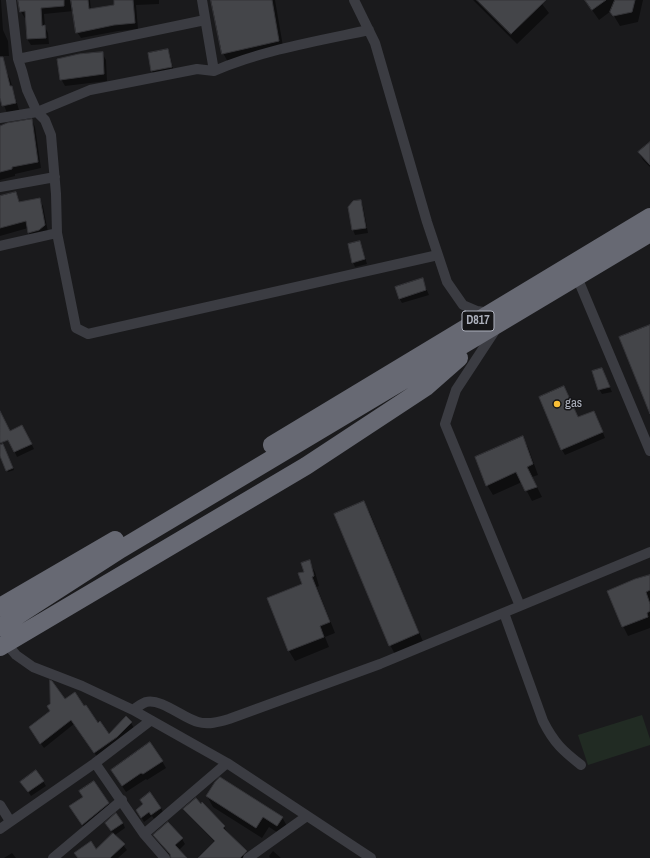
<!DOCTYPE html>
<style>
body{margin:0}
canvas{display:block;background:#1a1a1c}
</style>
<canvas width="650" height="858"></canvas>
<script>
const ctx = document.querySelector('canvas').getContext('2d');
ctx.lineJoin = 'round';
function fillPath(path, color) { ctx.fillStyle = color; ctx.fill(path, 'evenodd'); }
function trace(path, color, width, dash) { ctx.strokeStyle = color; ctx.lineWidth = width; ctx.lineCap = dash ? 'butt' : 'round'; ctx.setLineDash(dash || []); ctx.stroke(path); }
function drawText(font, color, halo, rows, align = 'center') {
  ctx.font = font + ' "Archivo Narrow",sans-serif'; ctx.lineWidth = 3; ctx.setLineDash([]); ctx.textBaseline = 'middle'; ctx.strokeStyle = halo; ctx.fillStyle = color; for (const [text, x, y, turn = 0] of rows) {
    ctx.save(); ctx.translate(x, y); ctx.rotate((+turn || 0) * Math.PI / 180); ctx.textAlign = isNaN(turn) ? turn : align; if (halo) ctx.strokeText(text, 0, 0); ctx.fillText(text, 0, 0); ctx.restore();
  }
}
fillPath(new Path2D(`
 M 642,715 L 650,739 L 650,745 L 588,765 L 578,735 Z`), '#212b23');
fillPath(new Path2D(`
 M 0,0 L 1,0 L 3,30 L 8,41 L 9,56 L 0,56 Z
 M 19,0 L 90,0 L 91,10 L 115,6 L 115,0 L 159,0 L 159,4 L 136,5 L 138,29 L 118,31 L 81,38 L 77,32 L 74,11 L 44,14 L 45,27 L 48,33 L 49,44 L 31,45 L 27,39 L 26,18 L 25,18 L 21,12 Z
 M 212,0 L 275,0 L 284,52 L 229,64 L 223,53 Z
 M 473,0 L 539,0 L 549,13 L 517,44 Z
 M 585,0 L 643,0 L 638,22 L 620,26 L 611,11 L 599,20 Z
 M 168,50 L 170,55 L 174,72 L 155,76 L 152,71 L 149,54 Z
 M 102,53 L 106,60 L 107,81 L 65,86 L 61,79 Z
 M 6,71 L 10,79 L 19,110 L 7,113 L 2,100 L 0,100 L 0,73 Z
 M 32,120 L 35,127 L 41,168 L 15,174 L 15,176 L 0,180 L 0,127 Z
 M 650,143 L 650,167 L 643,160 L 639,153 Z
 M 15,193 L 20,203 L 39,199 L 43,206 L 48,232 L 32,239 L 29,233 L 28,228 L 0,236 L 0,197 Z
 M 361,201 L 363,206 L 368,233 L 355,235 L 353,230 Z
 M 359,242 L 362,247 L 367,264 L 355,267 L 353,262 Z
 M 422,279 L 429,295 L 402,303 L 399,298 Z
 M 604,374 L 612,392 L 602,394 L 599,389 Z
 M 597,417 L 605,438 L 565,455 L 562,450 L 578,418 Z
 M 25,431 L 34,449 L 17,457 L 6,433 Z
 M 522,437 L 528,447 L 538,475 L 532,477 L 542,497 L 532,501 L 522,482 L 493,495 L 487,485 Z
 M 0,446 L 4,447 L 14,470 L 8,472 L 0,454 Z
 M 364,503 L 370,513 L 424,644 L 396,656 L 390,645 Z
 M 309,562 L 315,572 L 319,586 L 317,587 L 335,633 L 325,637 L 329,647 L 295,661 L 289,651 L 269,599 L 303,585 Z
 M 650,578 L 650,628 L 628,636 L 623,626 Z
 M 65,700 L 84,707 L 109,735 L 131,723 L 134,728 L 98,758 L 74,724 L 44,748 L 33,733 Z
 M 162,761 L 166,768 L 147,780 L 146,779 L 126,792 L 116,777 Z
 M 43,781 L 46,786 L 31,796 L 25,787 Z
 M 207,796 L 282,817 L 288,828 L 283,836 L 269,827 L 262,838 L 213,807 Z
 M 84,797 L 108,803 L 113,811 L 87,832 L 75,814 Z
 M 161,808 L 163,812 L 154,819 L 152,816 L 144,822 L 140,815 Z
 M 185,809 L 224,827 L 245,858 L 199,858 L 215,842 L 188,814 Z
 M 123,823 L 125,828 L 115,835 L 127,850 L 118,858 L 79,858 L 96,850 L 113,834 L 109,828 Z
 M 154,835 L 182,839 L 185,844 L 179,850 L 186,858 L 172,858 Z
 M 273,851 L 281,858 L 270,858 L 269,856 Z
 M 12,853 L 16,858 L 4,858 Z`), '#0007');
const building = new Path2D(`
 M 18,0 L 64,0 L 64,6 L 41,8 L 42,26 L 45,25 L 46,38 L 27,39 L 25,11 L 20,12 Z
 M 71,0 L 88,0 L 89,9 L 114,5 L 114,0 L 133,0 L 135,23 L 114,25 L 76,33 Z
 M 211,0 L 272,0 L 279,41 L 222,54 Z
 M 477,0 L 546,0 L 511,34 Z
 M 585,0 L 606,0 L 592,10 Z
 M 615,0 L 635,0 L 632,12 L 613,16 L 610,12 Z
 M 168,49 L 172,67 L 151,71 L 148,53 Z
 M 103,52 L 104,74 L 60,80 L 57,59 L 79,54 Z
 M 0,57 L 3,57 L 10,86 L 12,86 L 16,103 L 2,106 L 0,98 Z
 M 32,119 L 38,162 L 12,167 L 12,169 L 0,172 L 0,126 L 7,123 Z
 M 650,142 L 650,165 L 638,152 Z
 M 16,192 L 19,202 L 40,198 L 45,225 L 39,230 L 28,233 L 26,221 L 0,228 L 0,196 Z
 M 361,200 L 366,228 L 352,230 L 348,207 L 353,201 Z
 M 360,241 L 365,259 L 352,263 L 348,244 Z
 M 423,278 L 426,290 L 399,299 L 395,287 Z
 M 650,325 L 650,414 L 619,337 Z
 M 602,368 L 610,387 L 598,390 L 592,371 Z
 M 564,386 L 578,417 L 594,411 L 603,432 L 561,450 L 539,397 Z
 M 0,411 L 10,431 L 22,425 L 32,444 L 14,452 L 8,440 L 0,443 Z
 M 523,436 L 533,464 L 527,467 L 537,487 L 525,491 L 516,472 L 486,486 L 475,457 Z
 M 3,444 L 13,468 L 6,471 L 0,456 L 0,445 Z
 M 364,501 L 419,633 L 389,646 L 334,514 Z
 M 310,560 L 314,576 L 312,577 L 330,622 L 320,626 L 324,637 L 288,651 L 267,598 L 302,584 L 298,573 L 304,572 L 301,563 Z
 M 650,575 L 650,590 L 646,592 L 650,604 L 650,611 L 647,613 L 648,617 L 622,627 L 607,591 L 635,579 Z
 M 50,680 L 52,681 L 65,699 L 75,692 L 84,706 L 86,705 L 98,723 L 100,721 L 109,734 L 126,716 L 132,722 L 117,737 L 94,753 L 71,720 L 40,744 L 29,727 L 50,711 L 47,706 L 50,704 Z
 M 150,742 L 163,761 L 143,774 L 141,773 L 122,786 L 111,770 Z
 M 36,770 L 44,781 L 28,792 L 20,782 Z
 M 220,777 L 283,817 L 277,826 L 263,817 L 256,828 L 206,796 L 215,782 Z
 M 94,781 L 109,803 L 82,825 L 69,806 L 83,797 L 79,791 Z
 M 150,792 L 161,808 L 151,815 L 149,812 L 141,818 L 136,810 L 143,804 L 140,800 Z
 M 196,798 L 201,804 L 202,802 L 225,826 L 223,828 L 247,851 L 240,858 L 198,858 L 215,841 L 183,809 Z
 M 116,813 L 123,823 L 111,831 L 105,823 Z
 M 168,822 L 183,838 L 175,845 L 187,858 L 171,858 L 170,854 L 153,835 Z
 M 113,833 L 125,844 L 110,858 L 78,858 L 74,853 L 91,841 L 96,849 Z`);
fillPath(building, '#444549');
trace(building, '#343438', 1);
trace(new Path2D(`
 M 354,0 L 375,43 L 427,222 L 447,282 L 463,305 L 477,311 L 490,313
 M 18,59 L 205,20
 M 214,71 C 263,50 317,41 369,30
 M 0,118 L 37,112 L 90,90 L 197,69 L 214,71 L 202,0
 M 0,187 L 55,177
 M 57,233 L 76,328 L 88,334 L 438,255
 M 0,246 L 57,233 L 56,194 L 51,135 L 45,120 L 37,112 L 27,90 L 22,71 L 18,59 L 11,0
 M 577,277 L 650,451
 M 496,329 L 456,390 L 445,424 L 520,606
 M 504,613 L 543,721 C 554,743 563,751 581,765
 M 6,643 L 16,655 L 33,667 L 82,686 L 133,710 L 227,763 L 371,858
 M 133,710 C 137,707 141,704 146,702 C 161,698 183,718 198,722 C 208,725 219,722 229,719 L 380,664 L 650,552
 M 95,763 L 144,834 L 165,858
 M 0,805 L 10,821
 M 0,829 L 95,763 L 150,721
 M 144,834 L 227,763
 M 53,858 L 122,800
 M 248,858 L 307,816`), '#3b3c42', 10);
trace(new Path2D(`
 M 272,445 L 650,217
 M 0,607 L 115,540
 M 0,627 L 121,549 L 650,233
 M 0,647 L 306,466 L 426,387 L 459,358`), '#676973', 18);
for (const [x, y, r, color] of [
 [557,404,4,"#f8be36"]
]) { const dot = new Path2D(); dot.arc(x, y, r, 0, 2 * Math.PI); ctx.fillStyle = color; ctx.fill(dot); trace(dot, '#151517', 1.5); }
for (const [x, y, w] of [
 [478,321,32]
]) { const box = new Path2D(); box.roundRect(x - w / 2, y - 10, w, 20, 3); ctx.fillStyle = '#151517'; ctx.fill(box); trace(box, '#acb0bc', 1); }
drawText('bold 12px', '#acb0bc', null, [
 ["D817",478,321]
]);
drawText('13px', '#acb0bc', '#151517', [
 ["gas",565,404]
], 'left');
</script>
